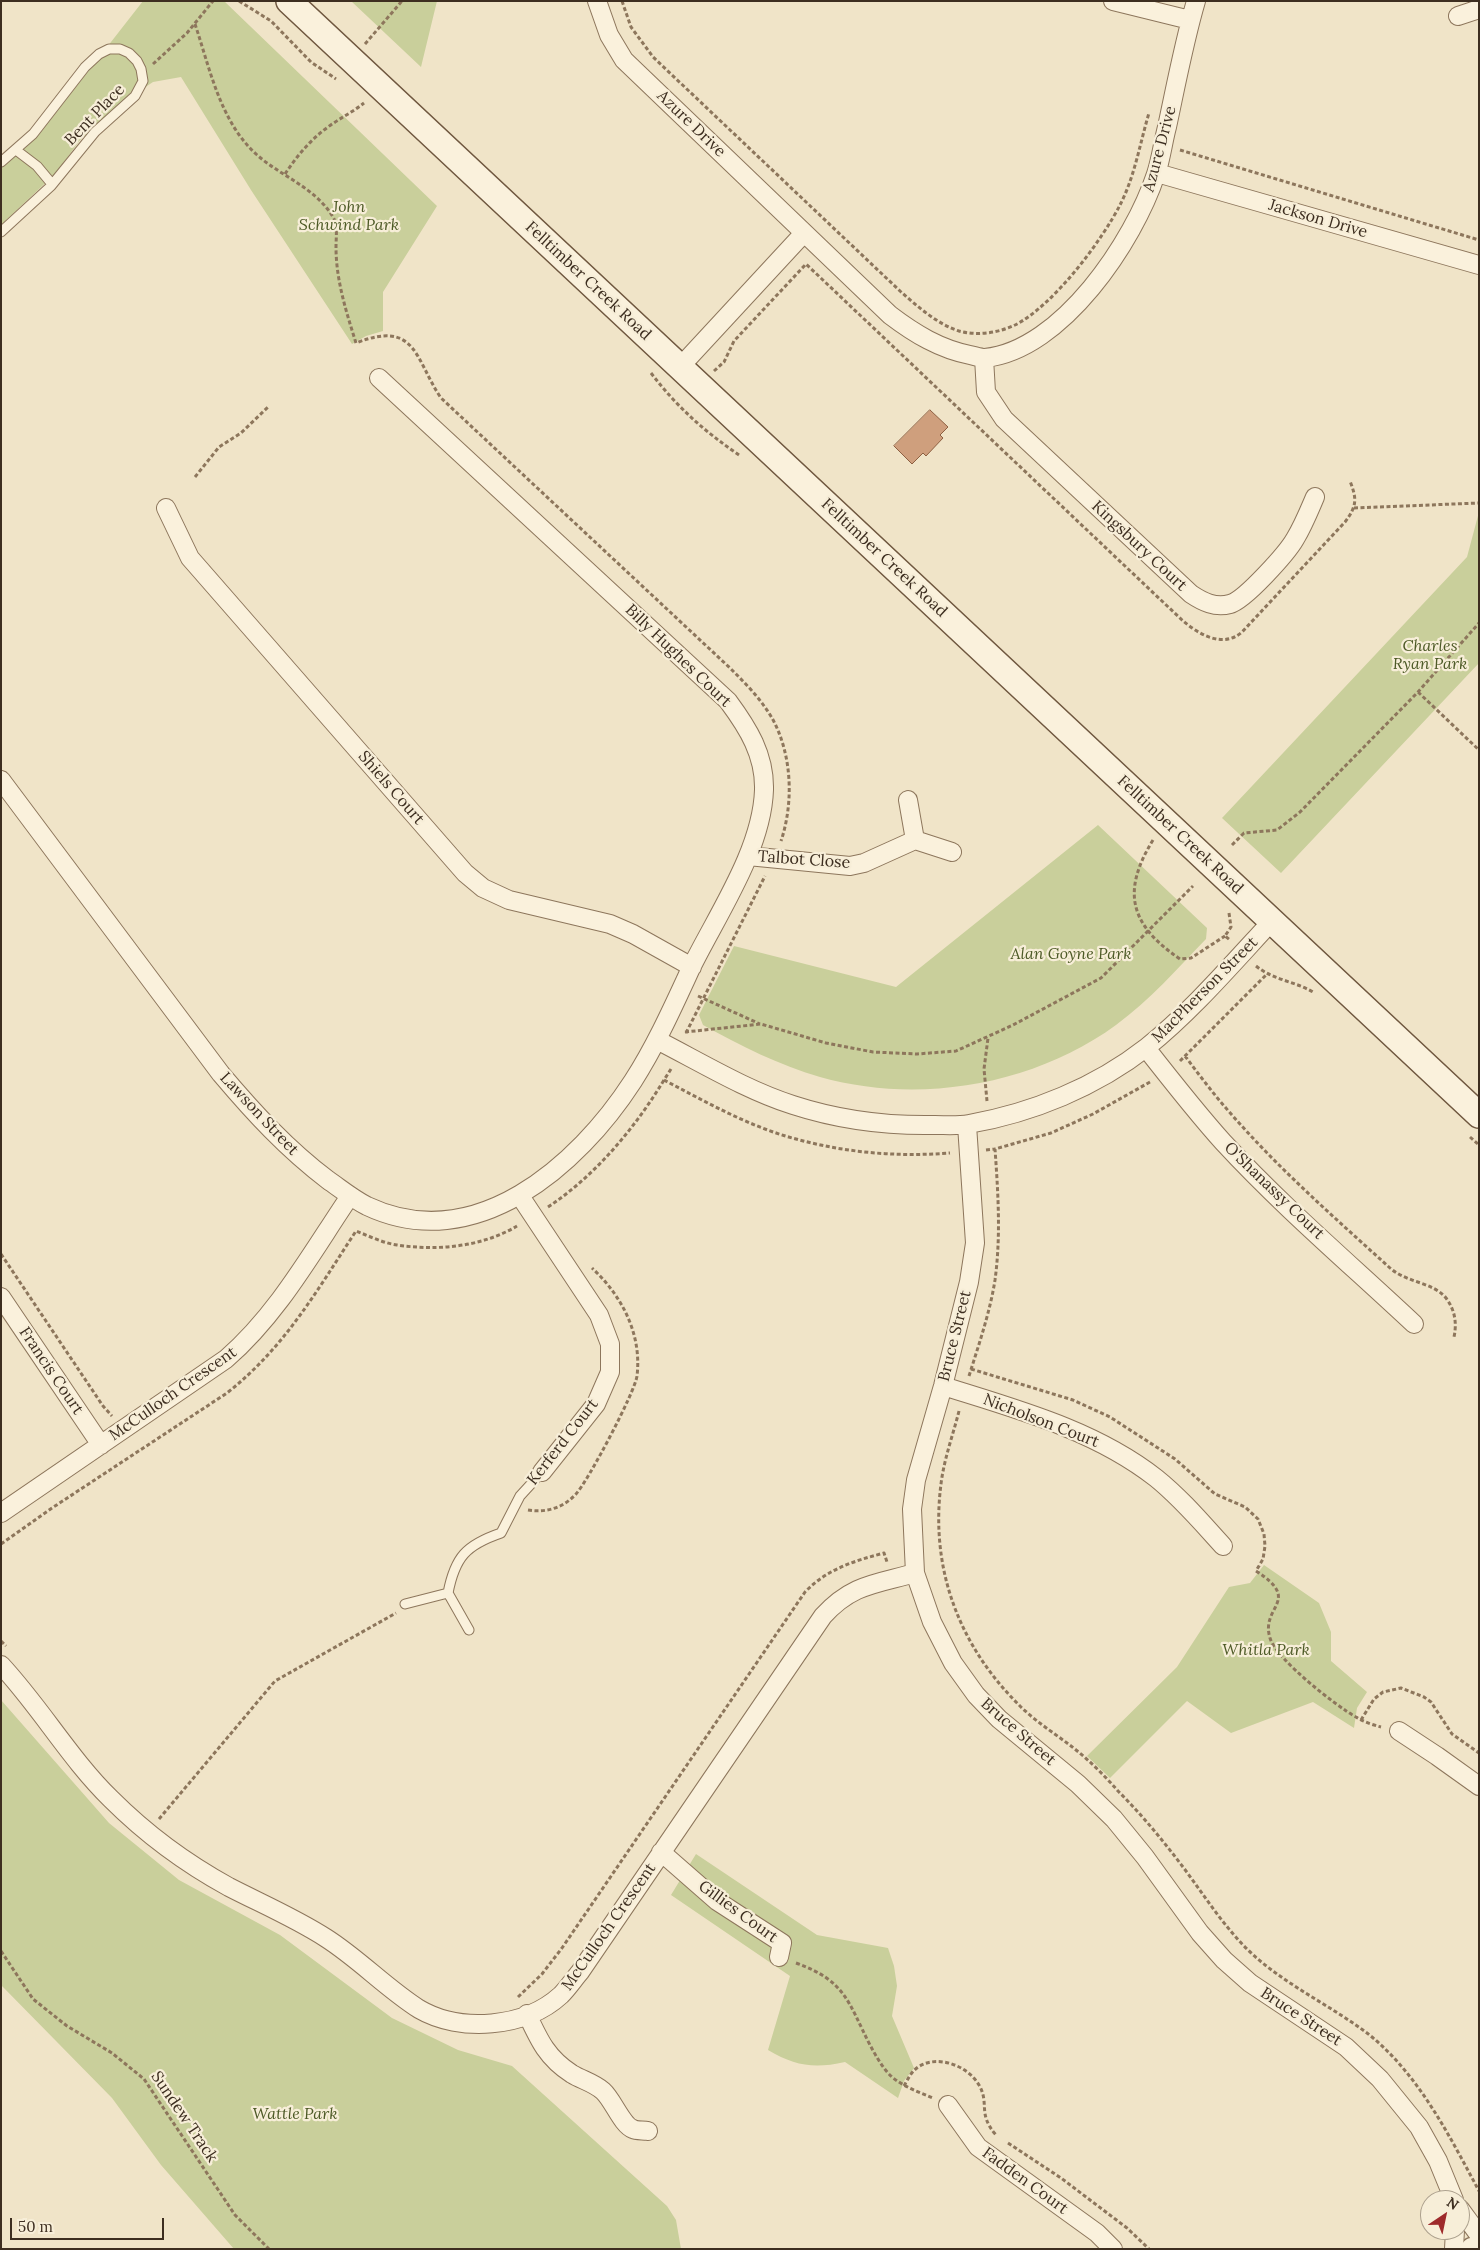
<!DOCTYPE html>
<style>
body{margin:0}
#map{position:relative;width:1480px;height:2250px;overflow:hidden;background:#f0e4c8;font-family:Lora,serif}
canvas{display:block}
.frame{position:absolute;inset:0;border:2px solid #3d2e20;pointer-events:none}
.north{position:absolute;left:1420px;top:2190px;width:50px;height:50px;box-sizing:border-box;background:#f7eed8;border:1px solid #ada18e;border-radius:50%;rotate:34deg;font-size:14px;font-weight:700;line-height:20px;text-align:center;color:#3d2e20}
.north::after{content:'';display:block;margin:auto;width:18px;height:22px;background:#9e2a2b;clip-path:polygon(50% 0,100% 100%,50% 72%,0 100%)}
.scale{position:absolute;left:10px;top:2218px;width:154px;height:22px;box-sizing:border-box;border:2px solid #3d2e20;border-top:0;padding-left:6px;font-size:15px;line-height:18px;white-space:nowrap;color:#3d2e20;-webkit-text-stroke:4px #f7eed8;paint-order:stroke}
</style>
<div id="map">
<canvas width="1480" height="2250"></canvas>
<div class="frame"></div>
<div class="north">N</div>
<div class="scale">50 m</div>
</div>
<script>
const ctx = document.querySelector('canvas').getContext('2d');
ctx.lineJoin = 'round';
function fillPath(path, color) { ctx.fillStyle = color; ctx.fill(path, 'evenodd'); }
function trace(path, color, width, dash) { ctx.strokeStyle = color; ctx.lineWidth = width; ctx.lineCap = dash ? 'butt' : 'round'; ctx.setLineDash(dash || []); ctx.stroke(path); }
function drawText(font, color, halo, rows, align = 'center') {
  ctx.font = font + ' Lora,serif'; ctx.lineWidth = 4.5; ctx.setLineDash([]); ctx.textBaseline = 'middle'; ctx.strokeStyle = halo; ctx.fillStyle = color; for (const [text, x, y, turn = 0] of rows) {
    ctx.save(); ctx.translate(x, y); ctx.rotate((+turn || 0) * Math.PI / 180); ctx.textAlign = isNaN(turn) ? turn : align; if (halo) ctx.strokeText(text, 0, 0); ctx.fillText(text, 0, 0); ctx.restore();
  }
}
fillPath(new Path2D(`
 M 143,1 L 224,1 L 437,206 L 383,292 L 383,331 L 366,336 L 352,344 L 251,190 L 181,77 L 153,82 L 117,106 L 80,140 L 57,172 L 1,225 L 1,167 L 40,133 Z
 M 351,1 L 437,1 L 421,67 Z
 M 1479,512 L 1479,663 L 1281,873 L 1222,818 L 1467,557 Z
 M 1098,825 L 1207,928 L 1206,939 C 1177,969 1150,1000 1116,1025 C 1034,1085 919,1105 820,1077 C 779,1065 741,1046 703,1025 L 699,1015 L 734,946 L 896,987 Z
 M 1264,1565 L 1319,1603 L 1331,1632 L 1331,1661 L 1367,1692 L 1357,1708 L 1354,1728 L 1313,1702 L 1231,1733 L 1187,1701 L 1110,1778 L 1087,1756 L 1177,1667 L 1229,1587 L 1250,1583 Z
 M 1,1700 L 109,1823 L 179,1880 L 280,1935 L 392,2018 L 458,2050 L 512,2066 L 667,2206 L 676,2220 L 681,2249 L 234,2249 L 161,2165 L 112,2098 L 1,1985 Z
 M 696,1854 L 817,1935 L 888,1948 L 894,1966 L 897,1986 L 892,2016 L 914,2068 L 904,2081 L 898,2098 L 845,2062 C 814,2069 795,2066 768,2050 L 790,1976 L 671,1895 Z`), '#c9cf9b');
const building = new Path2D(`
 M 930,410 L 948,427 L 940,435 L 943,438 L 926,456 L 923,453 L 912,464 L 894,446 Z`);
fillPath(building, '#cf9f7d');
trace(building, '#8d5f41', 1);
const service = new Path2D(`
 M 16,150 L 37,166 L 52,184
 M 1,162 L 33,134 L 85,67 L 99,54 L 109,49 L 120,49 L 129,53 L 137,61 L 141,69 L 143,81 L 135,96 L 95,132 L 51,186 L 1,232
 M 448,1593 C 455,1557 466,1545 501,1533 L 520,1496 L 542,1472
 M 405,1604 L 448,1593 L 469,1630`);
const minor = new Path2D(`
 M 597,1 L 609,35 L 624,60 L 890,315 C 915,334 940,349 970,355 C 975,356 981,358 985,358 C 1062,350 1134,241 1156,174 C 1161,159 1163,142 1167,127 C 1176,85 1184,42 1196,1
 M 1113,1 L 1190,20
 M 1458,16 L 1479,9
 M 1157,173 L 1479,265
 M 984,358 L 986,392 L 1004,419 L 1191,594 C 1203,602 1215,608 1230,604 C 1245,600 1287,553 1295,539 C 1303,526 1309,511 1315,497
 M 680,367 L 804,233
 M 166,508 L 190,558 L 465,873 L 483,888 L 509,900 L 610,924 L 633,934 L 692,967
 M 1,780 L 221,1074 C 254,1113 287,1149 328,1180 C 341,1189 353,1199 367,1206 C 475,1257 578,1166 633,1081 C 656,1045 673,1007 691,968 C 717,915 762,850 764,790 C 765,755 748,728 728,701 L 379,378
 M 908,800 L 915,840 L 952,852
 M 748,856 L 850,866 L 864,863 L 915,840
 M 657,1040 C 702,1063 746,1090 793,1105 C 839,1120 887,1126 935,1125 C 946,1125 958,1126 969,1124 C 1032,1113 1096,1087 1147,1047 C 1191,1012 1233,963 1272,921
 M 1146,1048 C 1171,1080 1196,1112 1223,1142 C 1283,1207 1350,1264 1414,1324
 M 967,1125 L 975,1243 L 969,1282 L 943,1386 L 916,1480 L 912,1509 L 915,1573 L 932,1622 L 953,1663 L 976,1695 L 999,1719 L 1078,1784 L 1114,1819 L 1145,1857 L 1200,1933 L 1224,1960 L 1250,1983 L 1346,2047 L 1380,2079 L 1419,2127 L 1438,2161 L 1454,2200
 M 520,1196 L 599,1315 L 610,1344 L 610,1372 L 596,1404 L 542,1472
 M 1,1297 L 101,1445
 M 943,1386 C 1016,1409 1095,1430 1156,1478 C 1181,1498 1202,1523 1223,1546
 M 1,1513 L 226,1359 C 278,1314 312,1252 350,1196
 M 1,1665 C 41,1708 70,1759 111,1799 C 145,1833 187,1864 229,1887 C 262,1904 295,1918 326,1938 C 359,1959 386,1988 419,2009 C 460,2033 525,2028 561,1995 C 568,1988 574,1979 580,1972 L 823,1616 C 852,1584 876,1584 915,1573
 M 1399,1731 L 1437,1756 L 1479,1786
 M 661,1852 L 717,1901 L 782,1943 L 779,1957
 M 527,2014 C 539,2040 547,2058 572,2074 C 582,2080 594,2083 603,2091 C 613,2100 622,2125 633,2129 C 637,2131 643,2130 648,2131
 M 948,2105 L 978,2147 L 1097,2233 L 1113,2249
 M 1460,2209 L 1479,2235
 M 1454,2249 L 1455,2230`);
const tertiary = new Path2D(`
 M 1472,2249 L 1479,2248`);
const secondary = new Path2D(`
 M 289,1 L 1479,1115`);
trace(service, '#8d765c', 11);
trace(minor, '#8d765c', 20);
trace(tertiary, '#8d765c', 25);
trace(secondary, '#6f573f', 28);
trace(new Path2D(`
 M 239,1 L 271,21 L 311,62 L 336,79
 M 622,1 L 631,27 L 653,57 L 900,291 C 917,306 937,324 959,331 C 977,336 998,333 1015,325 C 1053,306 1102,241 1121,203 C 1135,175 1140,143 1149,113
 M 195,24 C 210,69 220,121 256,154 C 280,176 315,187 333,217 C 338,225 336,237 336,247 C 336,280 346,311 356,343 C 417,319 415,360 441,398 L 730,668 C 745,683 761,699 772,718 C 792,754 794,802 781,841
 M 365,44 L 402,1
 M 153,64 L 187,33 L 213,1
 M 1180,150 L 1479,240
 M 285,174 C 297,156 310,140 328,127 C 340,118 353,112 364,103
 M 714,371 L 724,362 L 734,341 L 806,264 L 1182,620 C 1198,634 1223,649 1242,632 L 1345,522 C 1357,506 1357,499 1350,481
 M 651,373 C 677,407 704,431 739,455
 M 195,477 L 219,447 L 241,433 L 268,407
 M 1354,508 L 1479,503
 M 1418,692 L 1479,750
 M 1153,840 C 1121,892 1130,925 1180,959 L 1191,958 L 1225,936
 M 1232,845 L 1244,833 L 1277,830 L 1300,812 L 1418,692 L 1479,623
 M 1229,913 L 1231,927 L 1225,936 L 1230,940
 M 1256,966 C 1273,980 1294,981 1313,992
 M 698,996 L 760,1024
 M 685,1032 L 761,1024 L 826,1043 L 873,1052 L 917,1054 L 956,1051 L 1013,1025 L 1101,978 L 1193,886
 M 686,1033 L 765,876
 M 1185,1056 C 1200,1076 1215,1096 1232,1115 C 1280,1170 1336,1219 1390,1268 C 1407,1283 1433,1282 1446,1298 C 1455,1310 1457,1323 1454,1337
 M 1180,1061 L 1267,974
 M 671,1069 L 664,1080 C 706,1102 750,1127 796,1139 C 847,1153 898,1157 950,1153
 M 987,1101 L 984,1069 L 988,1038
 M 1470,1137 L 1479,1145
 M 986,1150 L 995,1149
 M 548,1207 C 595,1176 635,1128 664,1080
 M 1,1254 L 103,1406 L 112,1416
 M 971,1369 L 1073,1400 L 1110,1417 L 1175,1459 L 1215,1494 L 1245,1507 L 1258,1519 L 1264,1534 L 1265,1546 L 1263,1559 L 1256,1571 C 1303,1601 1260,1606 1270,1638 C 1276,1659 1336,1706 1356,1717 C 1364,1722 1373,1725 1381,1727
 M 969,1376 C 979,1344 990,1312 995,1280 C 1001,1236 998,1192 995,1149 L 1051,1133 L 1093,1114 L 1150,1082
 M 959,1411 C 953,1435 944,1459 941,1484 C 930,1569 959,1646 1020,1706 C 1035,1721 1054,1733 1071,1746 C 1088,1759 1104,1775 1118,1791 C 1143,1816 1165,1843 1186,1871 C 1205,1897 1222,1923 1244,1946 C 1279,1982 1327,2003 1367,2033 C 1418,2073 1449,2135 1479,2191
 M 528,1510 C 546,1513 563,1508 576,1494 C 588,1481 635,1392 637,1376 C 642,1334 622,1296 592,1268
 M 1,1544 L 52,1508 L 227,1393 C 285,1347 316,1292 356,1231 C 369,1236 383,1243 397,1245 C 437,1251 482,1247 517,1226
 M 1,1641 L 6,1646
 M 1361,1720 L 1374,1699 L 1383,1692 L 1401,1688 L 1424,1697 L 1431,1702 L 1452,1734 L 1479,1753
 M 159,1819 L 275,1681 L 396,1613
 M 1,1951 L 33,1999 L 67,2026 L 112,2053 L 144,2079 L 235,2215 L 269,2249
 M 796,1963 C 846,1981 848,2002 870,2045 C 876,2056 883,2069 892,2077 C 904,2087 919,2092 933,2098
 M 518,1997 L 542,1974 L 562,1948 L 805,1592 C 827,1569 854,1561 884,1553 L 887,1562
 M 904,2086 C 908,2079 911,2072 918,2067 C 938,2054 968,2066 979,2085 C 990,2104 977,2113 996,2135
 M 1008,2143 L 1061,2178 L 1127,2228 L 1149,2249`), '#8d765c', 3, [4, 2.5]);
trace(service, '#faf1dc', 9);
trace(minor, '#faf1dc', 18);
trace(tertiary, '#faf1dc', 22);
trace(secondary, '#faf1dc', 25);
drawText('16px', '#3d2e20', '#f7eed8', [
 ["Bent Place",95,115,-46],
 ["Azure Drive",691,124,44],
 ["Azure Drive",1160,149,-75],
 ["Jackson Drive",1318,219,16],
 ["Felltimber Creek Road",588,281,43],
 ["Kingsbury Court",1139,546,43],
 ["Felltimber Creek Road",884,558,43],
 ["Billy Hughes Court",678,656,44],
 ["Shiels Court",391,788,49],
 ["Felltimber Creek Road",1180,835,43],
 ["Talbot Close",804,860,4],
 ["MacPherson Street",1205,990,-45],
 ["Lawson Street",259,1114,47],
 ["O'Shanassy Court",1274,1191,44],
 ["Bruce Street",955,1336,-76],
 ["Francis Court",51,1371,56],
 ["McCulloch Crescent",173,1394,-35],
 ["Nicholson Court",1041,1421,21],
 ["Kerferd Court",563,1442,-52],
 ["Bruce Street",1018,1732,41],
 ["Gillies Court",738,1912,36],
 ["McCulloch Crescent",609,1927,-55],
 ["Bruce Street",1301,2017,33],
 ["Sundew Track",184,2117,56],
 ["Fadden Court",1025,2181,36]
]);
drawText('italic 16px', '#4d5a26', '#f7eed8', [
 ["John",349,207],
 ["Schwind Park",349,225],
 ["Charles",1430,646],
 ["Ryan Park",1430,664],
 ["Alan Goyne Park",1071,954],
 ["Whitla Park",1266,1650],
 ["Wattle Park",295,2114]
]);
</script>
